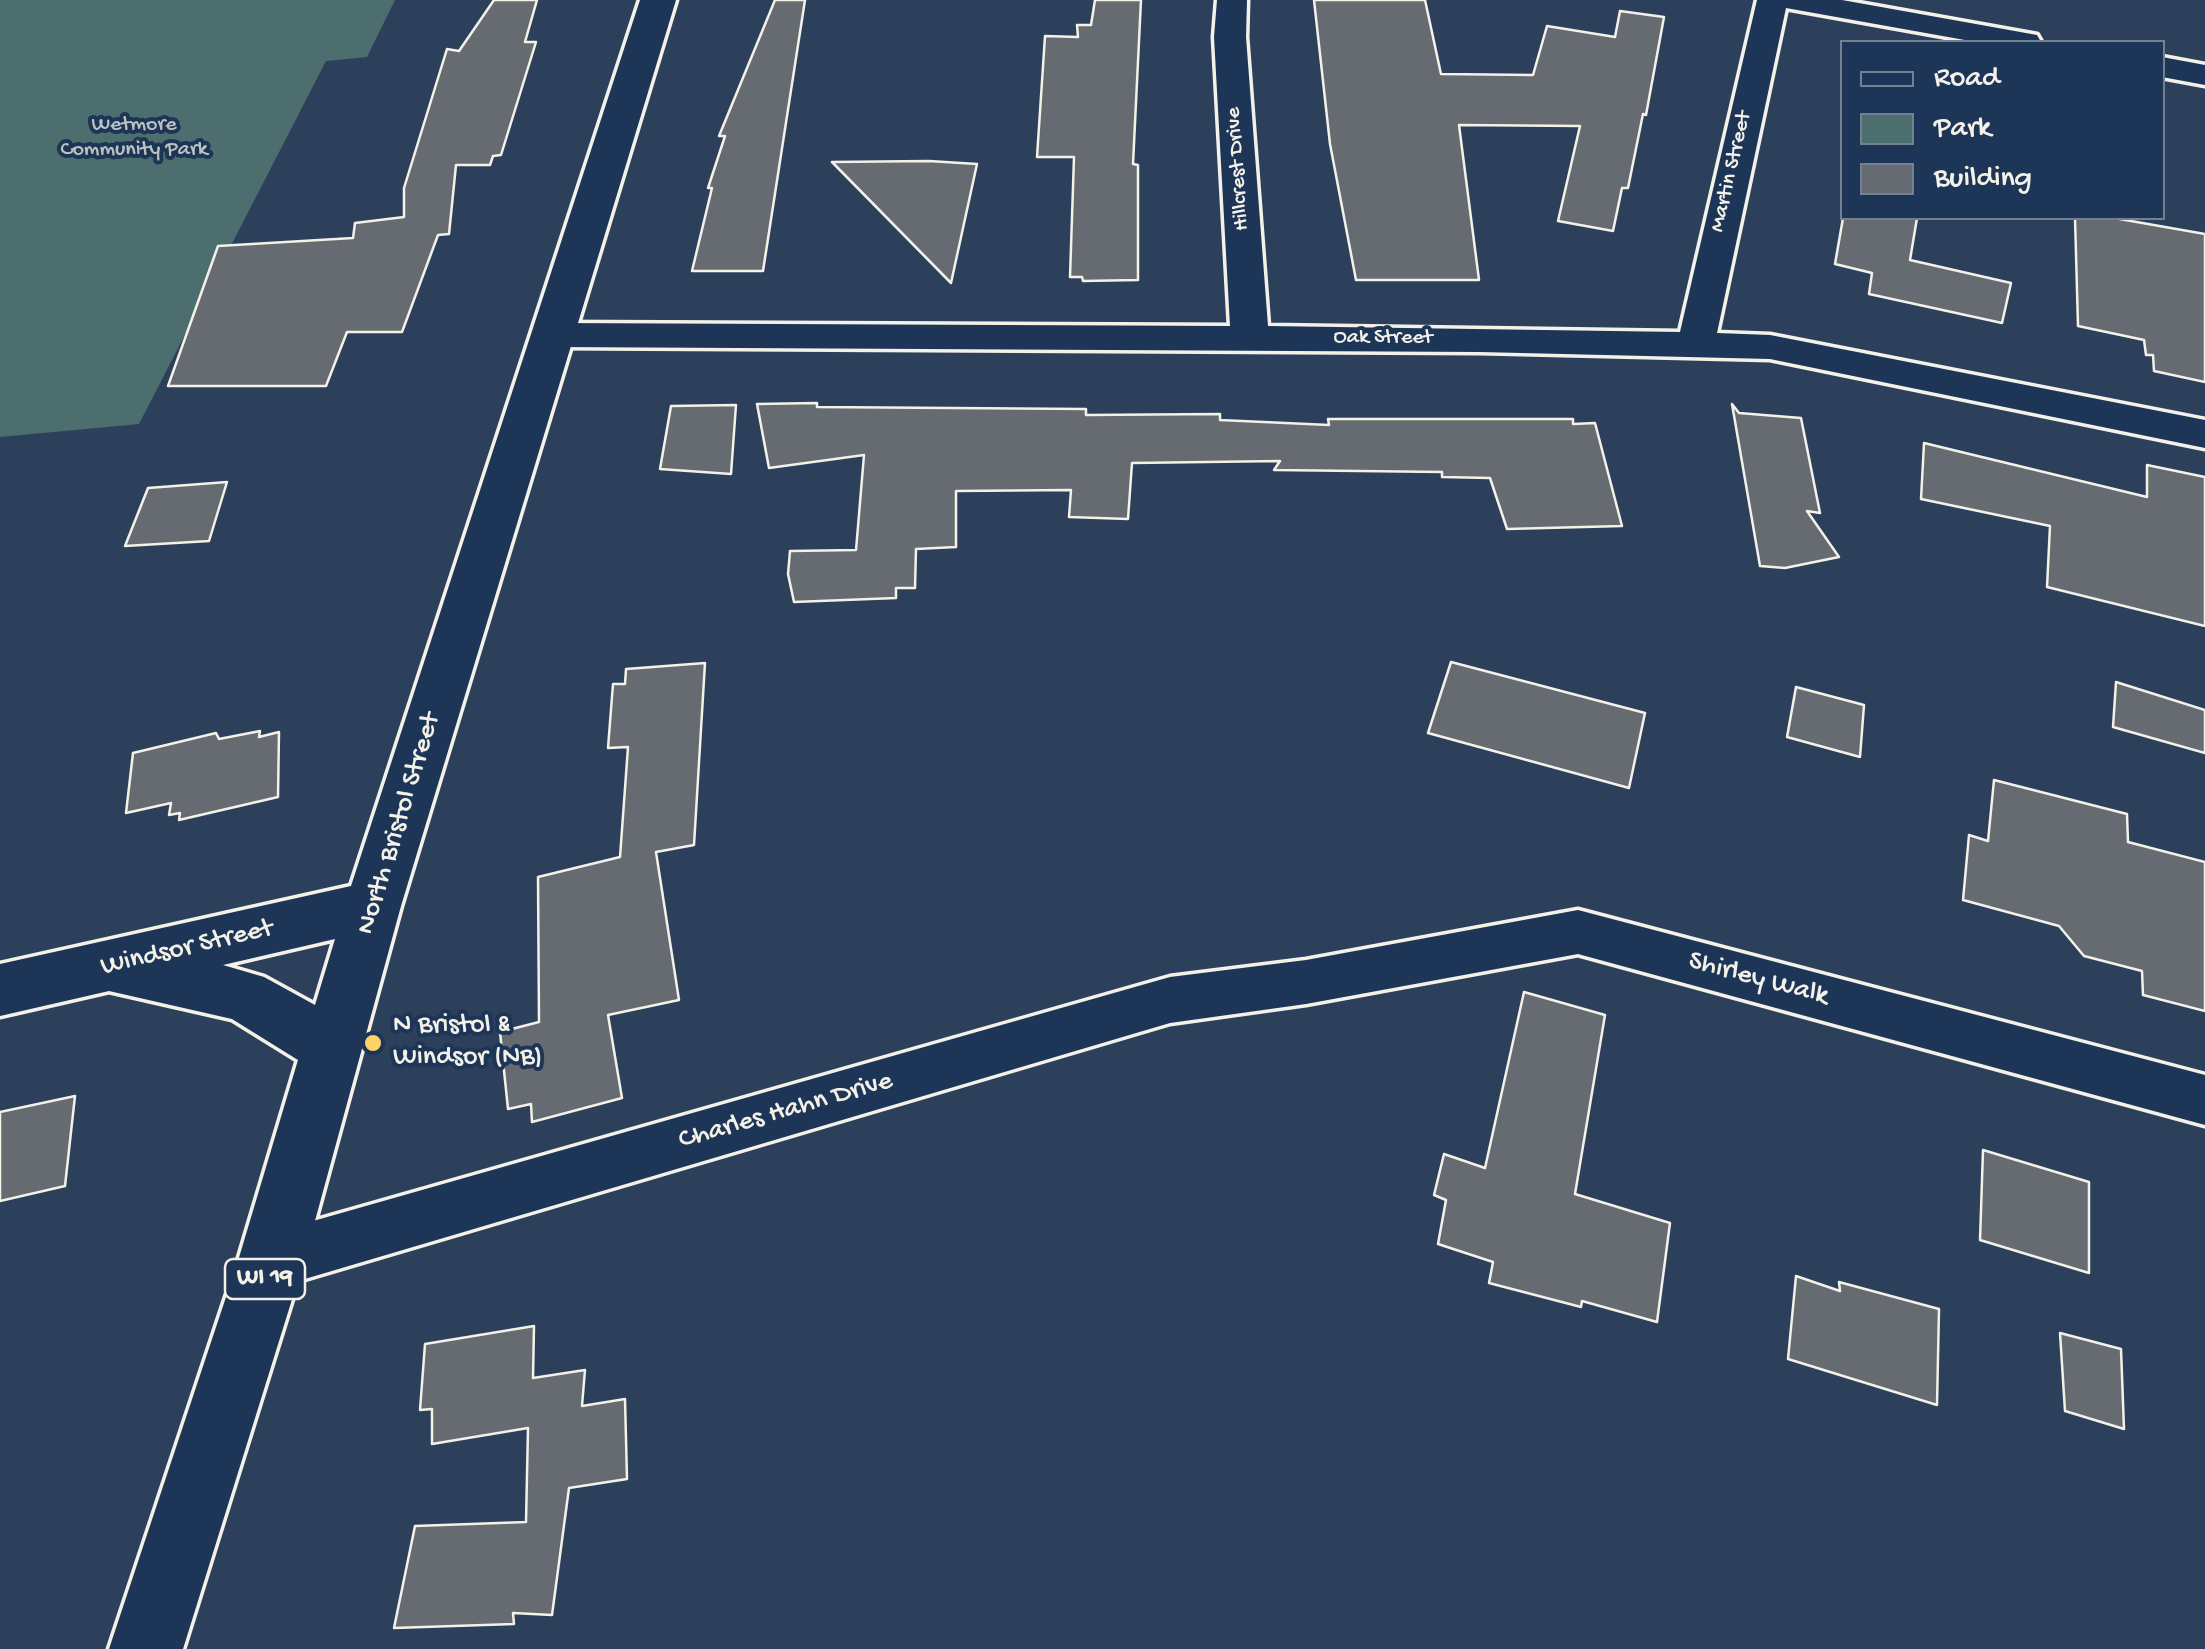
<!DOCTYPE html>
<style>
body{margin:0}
#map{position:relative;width:2205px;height:1649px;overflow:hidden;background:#2c405c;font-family:"Gochi Hand",sans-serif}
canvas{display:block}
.legend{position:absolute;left:1840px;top:40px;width:325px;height:180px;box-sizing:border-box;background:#1d3557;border:2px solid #738091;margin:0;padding:12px 18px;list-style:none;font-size:30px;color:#f4f1e8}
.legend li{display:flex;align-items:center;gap:20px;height:50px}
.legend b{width:50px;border:2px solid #738091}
</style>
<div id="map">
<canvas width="2205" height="1649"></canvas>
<ul class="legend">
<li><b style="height:12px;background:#1d3557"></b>Road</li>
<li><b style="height:28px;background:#4d6e6e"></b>Park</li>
<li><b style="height:28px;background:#666b71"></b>Building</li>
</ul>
</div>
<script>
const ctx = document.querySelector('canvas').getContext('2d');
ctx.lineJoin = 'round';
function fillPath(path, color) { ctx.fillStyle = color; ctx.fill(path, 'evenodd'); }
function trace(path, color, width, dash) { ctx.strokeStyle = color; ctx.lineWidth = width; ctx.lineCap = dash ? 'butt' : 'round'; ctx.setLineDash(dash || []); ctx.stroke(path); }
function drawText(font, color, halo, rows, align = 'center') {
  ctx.font = font + ' "Gochi Hand",sans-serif'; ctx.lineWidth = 8; ctx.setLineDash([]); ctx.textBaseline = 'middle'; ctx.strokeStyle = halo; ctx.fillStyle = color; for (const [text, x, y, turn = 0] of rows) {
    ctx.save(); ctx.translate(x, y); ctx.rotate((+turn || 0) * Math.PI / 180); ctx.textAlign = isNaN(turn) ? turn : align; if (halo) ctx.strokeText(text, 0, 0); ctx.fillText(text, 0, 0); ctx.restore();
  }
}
fillPath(new Path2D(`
 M 0,0 L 395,0 L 367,57 L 326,61 L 139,424 L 0,437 Z`), '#4d6e6e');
const building = new Path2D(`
 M 494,0 L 537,0 L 525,42 L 536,42 L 501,155 L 493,156 L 490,165 L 456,165 L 449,234 L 438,235 L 402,332 L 347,332 L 326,386 L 168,386 L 218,246 L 353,238 L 355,223 L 404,217 L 404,188 L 447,49 L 459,51 Z
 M 775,0 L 805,0 L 763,271 L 692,271 L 712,188 L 708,188 L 725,136 L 719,136 Z
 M 1095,0 L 1141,0 L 1133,164 L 1138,165 L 1138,280 L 1083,281 L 1082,277 L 1070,277 L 1074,157 L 1037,157 L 1045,36 L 1078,37 L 1077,25 L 1091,25 Z
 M 1314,0 L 1425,0 L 1441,74 L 1533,75 L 1547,26 L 1615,37 L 1620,11 L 1664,17 L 1646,115 L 1643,114 L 1628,188 L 1622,188 L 1613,231 L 1558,221 L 1580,126 L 1459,125 L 1479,280 L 1356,280 L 1330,144 Z
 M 929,161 L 977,164 L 951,283 L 832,162 Z
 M 1843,218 L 1917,218 L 1910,260 L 2011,283 L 2002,323 L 1869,294 L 1872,273 L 1835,264 Z
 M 2075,218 L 2114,218 L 2205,234 L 2205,382 L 2154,371 L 2153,355 L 2146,355 L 2144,340 L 2078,326 Z
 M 817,403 L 817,407 L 1086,409 L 1086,415 L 1220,414 L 1220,420 L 1329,425 L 1328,419 L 1573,419 L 1573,424 L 1595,423 L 1622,526 L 1507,529 L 1490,478 L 1442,477 L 1442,472 L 1274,470 L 1280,461 L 1132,463 L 1128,519 L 1069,517 L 1071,490 L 956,491 L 956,547 L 916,549 L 915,588 L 896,588 L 896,598 L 794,602 L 788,574 L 790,551 L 856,550 L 864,455 L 769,468 L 757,404 Z
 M 1732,404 L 1739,413 L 1801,418 L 1820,513 L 1807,511 L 1839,557 L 1785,568 L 1760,566 Z
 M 736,405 L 731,474 L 660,469 L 671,406 Z
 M 1924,443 L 2147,497 L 2147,465 L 2205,477 L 2205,626 L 2047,587 L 2050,526 L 1921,499 Z
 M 227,482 L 209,541 L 125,546 L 148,488 Z
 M 1451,662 L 1645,713 L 1629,788 L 1428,733 Z
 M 705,663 L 694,845 L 656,852 L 679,1000 L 608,1015 L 622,1098 L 532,1122 L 531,1104 L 508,1109 L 500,1032 L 539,1022 L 538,877 L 620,857 L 628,747 L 608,748 L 613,684 L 625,684 L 626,669 Z
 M 2116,682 L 2205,710 L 2205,753 L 2113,727 Z
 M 1796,687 L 1864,705 L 1860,757 L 1787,737 Z
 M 260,731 L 259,737 L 279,732 L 278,797 L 179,820 L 180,813 L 169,815 L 171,803 L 126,813 L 133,753 L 216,733 L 219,739 Z
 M 1994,780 L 2127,814 L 2128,842 L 2205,862 L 2205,1011 L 2143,995 L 2142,971 L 2084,956 L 2059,926 L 1963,900 L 1969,835 L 1988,841 Z
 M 1524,992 L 1605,1015 L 1575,1194 L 1670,1223 L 1657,1322 L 1582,1301 L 1581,1307 L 1489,1283 L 1493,1262 L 1438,1244 L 1446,1200 L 1434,1195 L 1444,1154 L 1485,1168 Z
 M 75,1096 L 65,1186 L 0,1201 L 0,1112 Z
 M 1983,1150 L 2089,1182 L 2089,1273 L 1980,1240 Z
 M 1796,1276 L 1840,1291 L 1839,1282 L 1939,1309 L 1937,1405 L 1788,1359 Z
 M 534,1326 L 533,1378 L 585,1370 L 582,1406 L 625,1399 L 627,1479 L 569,1488 L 552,1615 L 513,1613 L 514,1624 L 394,1628 L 415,1526 L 526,1522 L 528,1428 L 432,1444 L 432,1409 L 420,1410 L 425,1344 Z
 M 2060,1333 L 2121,1349 L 2124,1429 L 2065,1411 Z`);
fillPath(building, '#666b71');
trace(building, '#f4f1e8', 2.5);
const street = new Path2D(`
 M 1217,0 L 1247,0 L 1246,37 L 1268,326 L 1680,332 L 1757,0 L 1842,0 L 2037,35 L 2041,42 L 1976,42 L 1786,8 L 1717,333 L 1770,335 L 2205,420 L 2205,448 L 1770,359 L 1480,352 L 553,347 L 540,344 L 534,335 L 540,326 L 553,323 L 1230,326 L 1214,37 Z
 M 2162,57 L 2205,65 L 2205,85 L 2162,77 Z
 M 1578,910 L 2205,1075 L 2205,1125 L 1578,954 L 1306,1004 L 1170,1023 L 271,1289 L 251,1281 L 243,1261 L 251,1241 L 271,1233 L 1170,977 L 1306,960 Z`);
const primary = new Path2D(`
 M 640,0 L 676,0 L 401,906 L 304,1261 L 183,1649 L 109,1649 L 238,1261 L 298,1060 L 232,1019 L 109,991 L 0,1016 L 0,964 L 351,886 ZM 335,939 L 315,1005 L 264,977 L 223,965 Z`);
trace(street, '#f4f1e8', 7);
trace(primary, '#f4f1e8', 7);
fillPath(street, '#1d3557');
fillPath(primary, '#1d3557');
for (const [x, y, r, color] of [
 [373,1043,10,"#ffd166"]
]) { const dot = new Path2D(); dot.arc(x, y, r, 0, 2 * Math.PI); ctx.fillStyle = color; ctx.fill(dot); trace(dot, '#1d3557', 4); }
drawText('22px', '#bac3bd', '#1d3557', [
 ["Wetmore",134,126],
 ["Community Park",134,151]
]);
drawText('22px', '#f4f1e8', '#1d3557', [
 ["Hillcrest Drive",1239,169,-94],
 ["Martin Street",1732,172,-77],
 ["Oak Street",1383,339]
]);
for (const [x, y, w] of [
 [265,1279,80]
]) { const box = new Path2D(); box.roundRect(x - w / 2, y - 20, w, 40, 8); ctx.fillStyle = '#1d3557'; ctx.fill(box); trace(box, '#f4f1e8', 2.5); }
drawText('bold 25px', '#f4f1e8', null, [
 ["WI 19",265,1279]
]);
drawText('28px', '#f4f1e8', '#1d3557', [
 ["North Bristol Street",400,824,-73],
 ["Windsor Street",187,949,-13],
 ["Shirley Walk",1758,980,15],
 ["Charles Hahn Drive",786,1112,-16]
]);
drawText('28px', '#f4f1e8', '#1d3557', [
 ["N Bristol &",393,1027],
 ["Windsor (NB)",393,1059]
], 'left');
</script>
